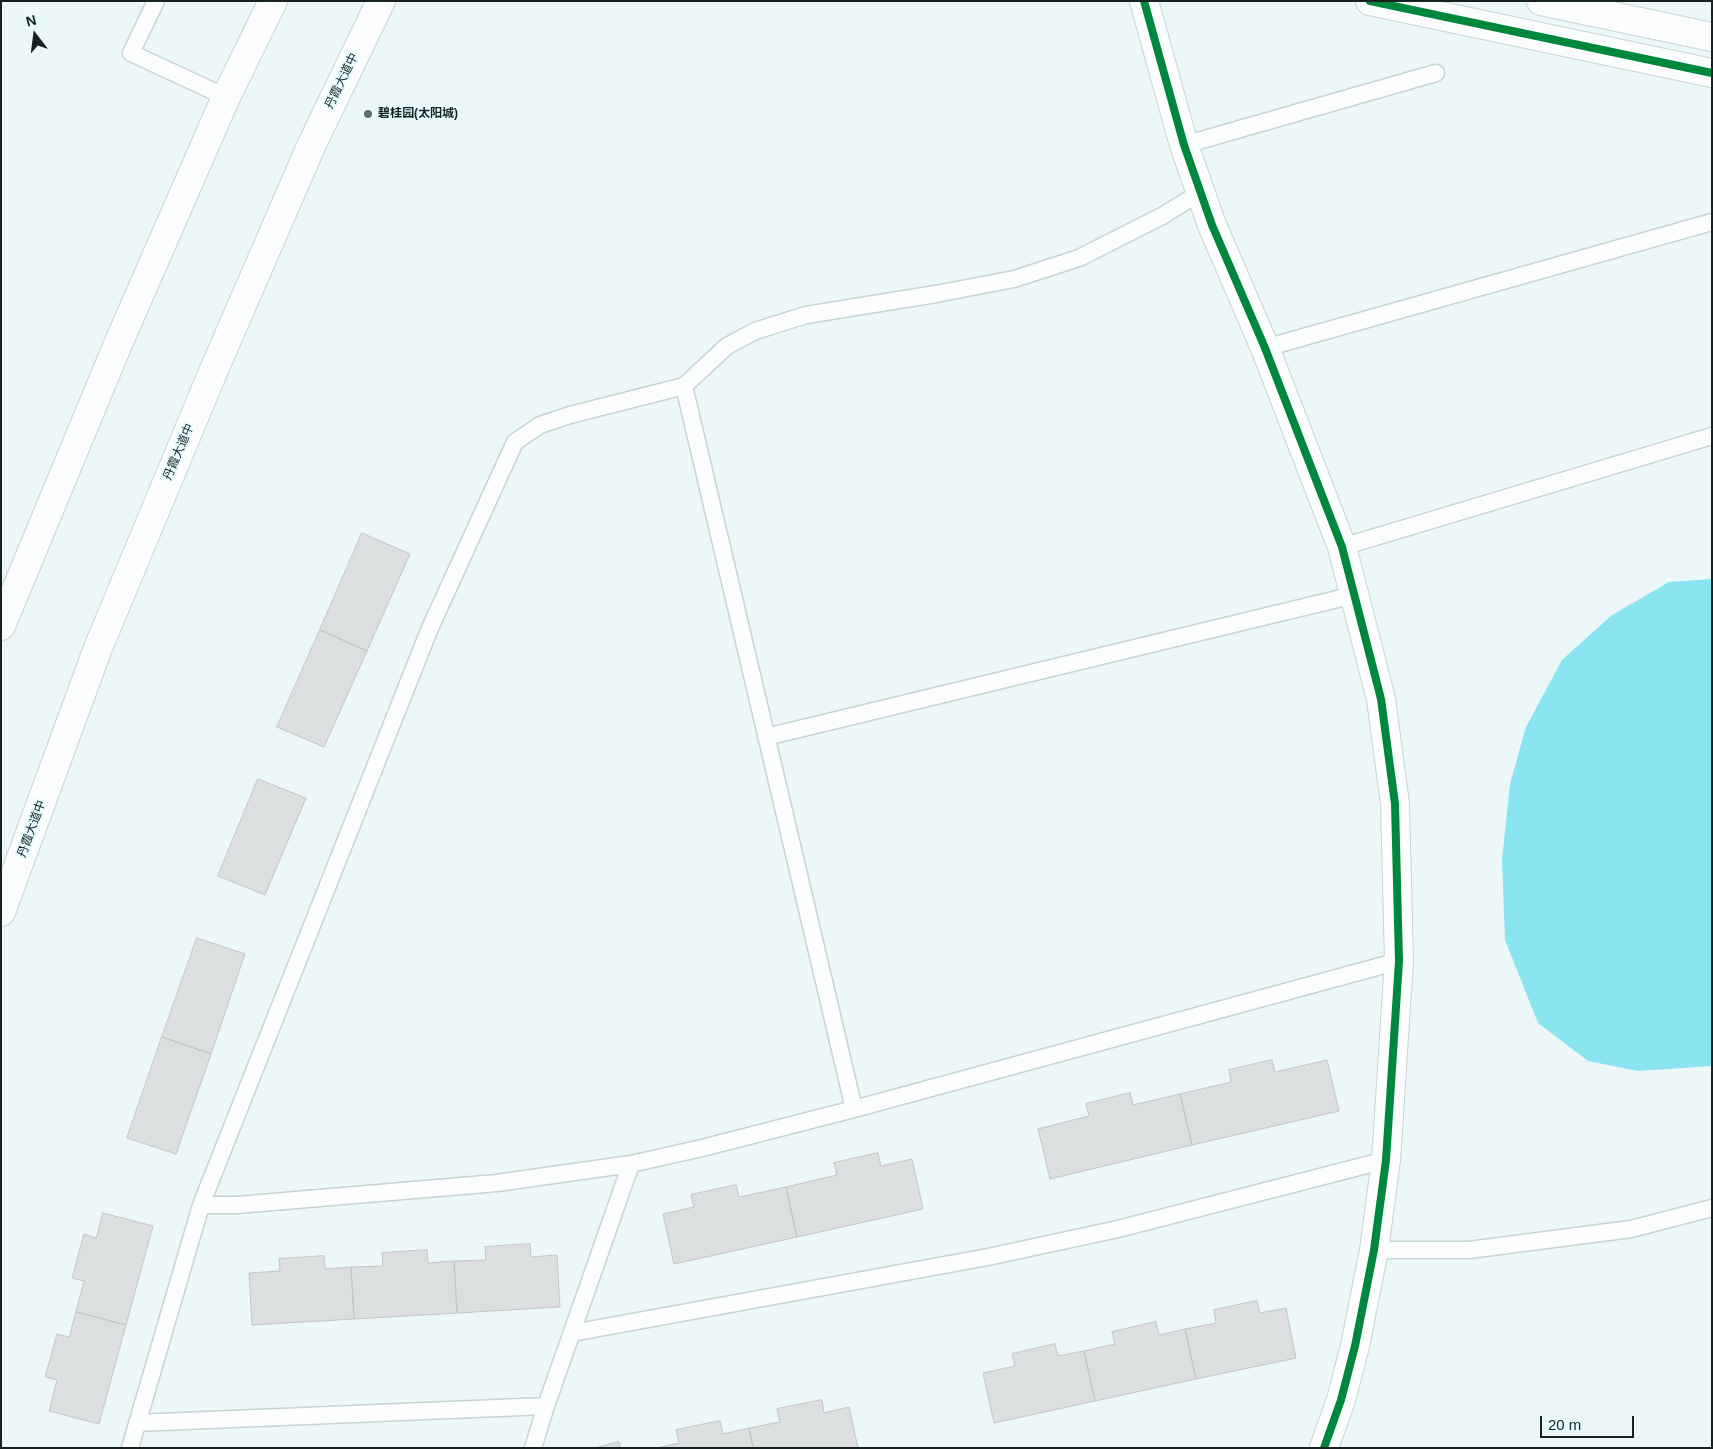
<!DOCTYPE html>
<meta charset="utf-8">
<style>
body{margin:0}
#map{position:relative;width:1713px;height:1449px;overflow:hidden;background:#ebf7f9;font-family:Arial,sans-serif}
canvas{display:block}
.frame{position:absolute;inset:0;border:2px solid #162122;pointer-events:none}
.north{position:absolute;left:10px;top:10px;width:50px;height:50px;-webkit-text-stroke:4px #e5fcff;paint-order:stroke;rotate:345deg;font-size:14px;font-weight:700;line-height:20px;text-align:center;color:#162122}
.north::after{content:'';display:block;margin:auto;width:18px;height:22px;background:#162122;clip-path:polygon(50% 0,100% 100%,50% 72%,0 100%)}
.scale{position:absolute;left:1540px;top:1416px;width:94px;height:22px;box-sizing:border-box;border:2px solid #162122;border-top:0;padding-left:6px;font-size:15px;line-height:18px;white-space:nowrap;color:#162122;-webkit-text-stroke:4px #e5fcff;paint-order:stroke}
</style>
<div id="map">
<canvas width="1713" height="1449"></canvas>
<div class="frame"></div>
<div class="north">N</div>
<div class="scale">20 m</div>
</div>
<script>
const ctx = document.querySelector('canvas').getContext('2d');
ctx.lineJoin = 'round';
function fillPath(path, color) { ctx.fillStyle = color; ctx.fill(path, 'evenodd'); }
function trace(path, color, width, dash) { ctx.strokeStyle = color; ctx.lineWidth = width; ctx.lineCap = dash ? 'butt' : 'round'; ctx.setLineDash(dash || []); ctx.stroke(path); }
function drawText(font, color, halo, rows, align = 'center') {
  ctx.font = font + ' Arial,"Noto Sans SC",sans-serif'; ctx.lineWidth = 4; ctx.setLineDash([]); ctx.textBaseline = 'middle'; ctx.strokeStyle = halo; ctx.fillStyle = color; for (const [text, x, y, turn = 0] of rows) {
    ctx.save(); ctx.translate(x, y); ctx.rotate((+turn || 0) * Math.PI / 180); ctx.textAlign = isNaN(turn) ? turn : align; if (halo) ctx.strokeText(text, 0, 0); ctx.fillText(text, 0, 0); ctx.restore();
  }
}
fillPath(new Path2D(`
 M 1712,579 L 1712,1066 L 1638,1071 L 1588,1061 L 1538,1023 L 1505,940 L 1502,860 L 1510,784 L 1526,727 L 1562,660 L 1612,615 L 1669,582 Z`), '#8ae5f0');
const building = new Path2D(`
 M 362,533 L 410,554 L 367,651 L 320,630 Z
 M 320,630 L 367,651 L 324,747 L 277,727 Z
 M 258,779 L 306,798 L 265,895 L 218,876 Z
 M 197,938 L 245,954 L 211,1054 L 162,1037 Z
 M 162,1037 L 211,1054 L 176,1154 L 127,1138 Z
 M 1272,1060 L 1275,1072 L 1327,1060 L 1339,1111 L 1192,1145 L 1180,1094 L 1231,1082 L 1229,1070 Z
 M 1130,1093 L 1133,1105 L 1180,1094 L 1192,1145 L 1050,1179 L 1038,1129 L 1089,1116 L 1086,1104 Z
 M 878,1153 L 881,1166 L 912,1159 L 923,1209 L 797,1237 L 786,1187 L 837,1175 L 834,1163 Z
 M 736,1185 L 739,1197 L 786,1187 L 797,1237 L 674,1264 L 663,1214 L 694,1207 L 691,1195 Z
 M 103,1213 L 153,1226 L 126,1325 L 76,1312 L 84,1281 L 72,1278 L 84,1234 L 96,1238 Z
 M 530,1244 L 531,1257 L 557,1255 L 560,1307 L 457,1313 L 454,1261 L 486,1260 L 485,1247 Z
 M 427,1250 L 428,1263 L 454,1261 L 457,1313 L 354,1319 L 351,1267 L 383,1266 L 382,1253 Z
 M 324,1256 L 325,1269 L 351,1267 L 354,1319 L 252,1325 L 249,1273 L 280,1271 L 279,1259 Z
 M 1257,1301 L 1260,1313 L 1286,1308 L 1296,1358 L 1196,1379 L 1185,1329 L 1216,1323 L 1214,1310 Z
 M 76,1312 L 126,1325 L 99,1424 L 49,1411 L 57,1380 L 45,1377 L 57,1334 L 69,1337 Z
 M 1156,1322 L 1159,1335 L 1185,1329 L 1196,1379 L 1095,1401 L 1084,1351 L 1115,1344 L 1112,1332 Z
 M 1055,1344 L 1058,1356 L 1084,1351 L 1095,1401 L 994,1423 L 983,1373 L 1015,1366 L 1012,1354 Z
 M 822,1400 L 824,1413 L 849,1407 L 858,1448 L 753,1448 L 749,1428 L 780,1422 L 777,1409 Z
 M 720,1421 L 723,1434 L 749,1428 L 753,1448 L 656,1448 L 679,1443 L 676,1430 Z
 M 619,1442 L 621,1448 L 595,1448 Z`);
fillPath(building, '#dcdfdf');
trace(building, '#c4c5c4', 1);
const service = new Path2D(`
 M 156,1 L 131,53 L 226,97
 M 1184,145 L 1436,73
 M 1265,348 L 1712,222
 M 684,386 L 854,1109
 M 1342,547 L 1712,436
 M 766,737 L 1354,595
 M 201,1205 L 237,1205 L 497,1183 L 631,1164 L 702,1148 L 854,1109 L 1399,961
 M 1374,1250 L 1469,1250 L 1631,1229 L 1712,1208
 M 572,1333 L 988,1257 L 1118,1229 L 1386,1160
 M 137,1423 L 546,1406
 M 130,1448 L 201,1205 L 430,628 L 515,442 L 540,425 L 570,415 L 684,386 L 727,346 L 755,331 L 806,315 L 936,294 L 1014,279 L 1079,258 L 1162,216 L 1201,192
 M 533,1448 L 546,1406 L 631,1164`);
const minor = new Path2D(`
 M 1144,1 L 1184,145 L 1212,225 L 1265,348 L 1342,547 L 1381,699 L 1395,804 L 1399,961 L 1386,1160 L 1374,1250 L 1355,1346 L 1341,1400 L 1324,1448
 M 1370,1 L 1712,73
 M 1541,1 L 1712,37`);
const primary = new Path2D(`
 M 1,626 L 118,344 L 226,97 L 273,1
 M 1,912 L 98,648 L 213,372 L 312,144 L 381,1`);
trace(service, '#c8d3d4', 19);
trace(minor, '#c8d3d4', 30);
trace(primary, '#c8d3d4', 30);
trace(service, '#fcfefe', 16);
trace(minor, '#fcfefe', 28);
trace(primary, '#fcfefe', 28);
trace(new Path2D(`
 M 1144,1 L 1184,145 L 1212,225 L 1265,348 L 1342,547 L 1381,699 L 1395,804 L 1399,961 L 1386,1160 L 1374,1250 L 1355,1346 L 1341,1400 L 1324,1448
 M 1370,1 L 1712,73`), '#00873e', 8);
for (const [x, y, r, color] of [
 [368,114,5,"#616c6d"]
]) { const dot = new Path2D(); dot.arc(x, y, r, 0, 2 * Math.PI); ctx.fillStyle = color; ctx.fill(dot); trace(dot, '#e5fcff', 2); }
drawText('12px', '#162122', '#e5fcff', [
 ["丹霞大道中",342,81,-64],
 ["丹霞大道中",179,452,-67],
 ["丹霞大道中",32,829,-70]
]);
drawText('bold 12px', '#162122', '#e5fcff', [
 ["碧桂园(太阳城)",378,114]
], 'left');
</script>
